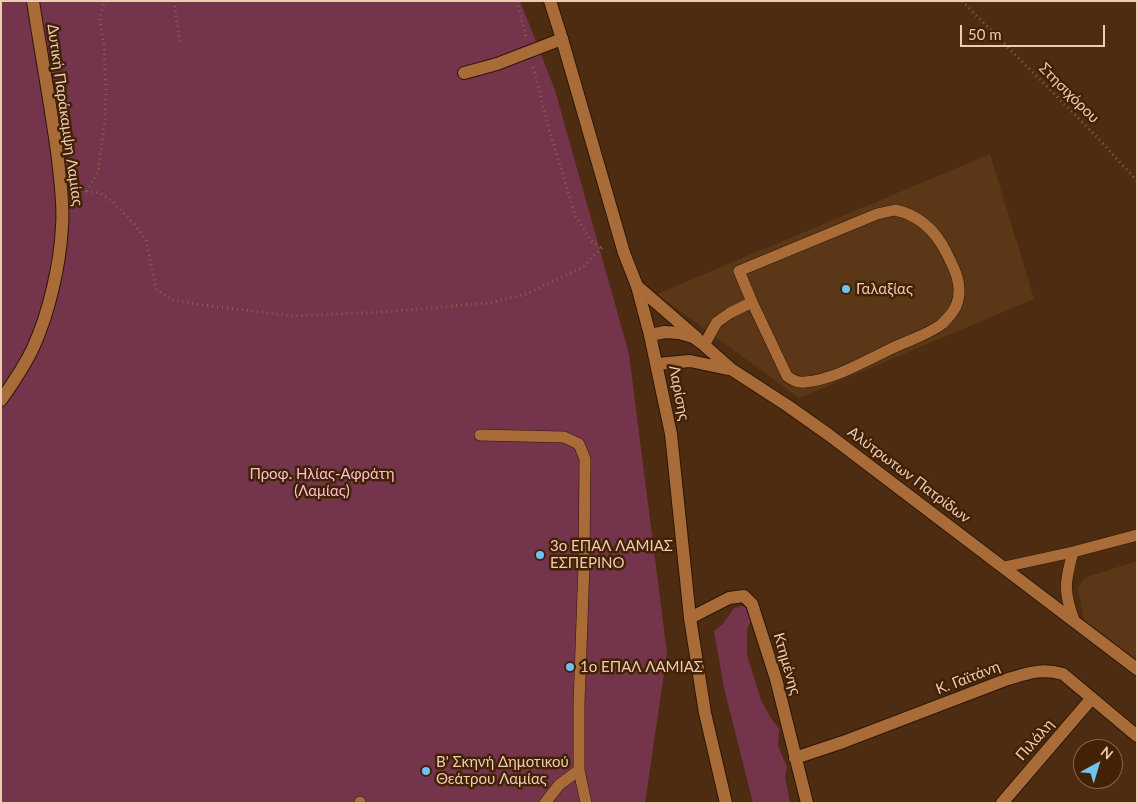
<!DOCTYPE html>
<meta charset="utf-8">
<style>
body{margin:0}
#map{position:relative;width:1138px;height:804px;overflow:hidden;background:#4d2c11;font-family:Lato,sans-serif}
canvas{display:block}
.frame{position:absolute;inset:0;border:2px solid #eecbb2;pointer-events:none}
.north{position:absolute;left:1073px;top:739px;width:50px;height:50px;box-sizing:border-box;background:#422205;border:1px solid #87664a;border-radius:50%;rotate:39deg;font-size:14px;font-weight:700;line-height:20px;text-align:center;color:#eecbb2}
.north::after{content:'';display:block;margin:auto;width:18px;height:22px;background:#71c1f5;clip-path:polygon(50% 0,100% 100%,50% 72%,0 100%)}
.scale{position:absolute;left:960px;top:25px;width:145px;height:22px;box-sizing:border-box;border:2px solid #eecbb2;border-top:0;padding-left:6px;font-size:15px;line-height:18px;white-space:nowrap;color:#eecbb2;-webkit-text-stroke:4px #422205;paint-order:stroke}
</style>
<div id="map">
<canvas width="1138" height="804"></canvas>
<div class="frame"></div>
<div class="north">N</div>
<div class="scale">50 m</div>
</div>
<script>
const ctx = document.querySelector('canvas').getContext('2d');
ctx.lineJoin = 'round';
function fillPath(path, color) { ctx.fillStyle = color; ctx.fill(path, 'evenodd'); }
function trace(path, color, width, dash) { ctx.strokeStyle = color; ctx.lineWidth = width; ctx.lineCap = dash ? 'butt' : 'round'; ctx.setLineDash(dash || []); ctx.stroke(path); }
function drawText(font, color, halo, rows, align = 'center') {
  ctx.font = font + ' Lato,sans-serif'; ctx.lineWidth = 5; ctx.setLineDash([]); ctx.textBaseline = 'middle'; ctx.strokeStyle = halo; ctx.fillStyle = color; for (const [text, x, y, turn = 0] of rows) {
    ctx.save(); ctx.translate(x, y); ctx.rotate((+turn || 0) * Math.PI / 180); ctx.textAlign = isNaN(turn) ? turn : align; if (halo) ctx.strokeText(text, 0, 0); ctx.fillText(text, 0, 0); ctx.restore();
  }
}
fillPath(new Path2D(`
 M 990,154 L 1034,299 L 799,398 L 657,294 Z
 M 1137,561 L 1137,666 L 1085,627 L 1078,588 L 1083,580 L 1090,576 Z`), '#5b3717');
fillPath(new Path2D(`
 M 1,1 L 520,1 L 555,90 L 629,354 L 667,653 L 645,803 L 1,803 Z
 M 742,606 L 749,609 L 752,617 L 747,630 L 747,655 L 761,700 L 772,720 L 779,728 L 778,746 L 787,767 L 785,777 L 790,803 L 753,803 L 724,688 L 714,631 L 723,624 L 734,608 Z`), '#74344c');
const service = new Path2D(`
 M 895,210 C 919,215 935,230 946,252 C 955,269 964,287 956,306 C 953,313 947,319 942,324 C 929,334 912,339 897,346 C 870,358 835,380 805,382 C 798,383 792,380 787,376 L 752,302 L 739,271 L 877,214 Z
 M 704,345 L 717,322 L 730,313 L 752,302
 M 480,435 L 564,437 L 579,444 L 585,459 L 584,565 L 579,704 L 579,770 L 586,803
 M 1073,552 C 1065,582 1063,591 1074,620
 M 1004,567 L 1073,552 L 1137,535
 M 360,803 L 360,802
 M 545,803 L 559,785 L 579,770`);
const minor = new Path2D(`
 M 464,73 L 497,64 L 562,39
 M 637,286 L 697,338
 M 650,335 L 665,332 L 679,333 L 693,337 L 704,345 L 731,369 L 788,406 L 829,435 L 1137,669
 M 657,364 L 690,361 L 728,369
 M 690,618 L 729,598 L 744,596 L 752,604 L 776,679 L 807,803
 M 795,758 L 843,742 L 1008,679 C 1029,673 1041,668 1063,674 L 1137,736
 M 1002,803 L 1092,698`);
const secondary = new Path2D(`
 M 550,1 L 562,39 L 624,253 L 637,286 L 650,335 L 671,434 L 690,618 L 705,713 L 726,803
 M 1,400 C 13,383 24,367 33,348 C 49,313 60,265 62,227 C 64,204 60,181 58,159 C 51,106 41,54 33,1`);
trace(service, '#2b1707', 12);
trace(minor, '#2b1707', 14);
trace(secondary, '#2b1707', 14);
trace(new Path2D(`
 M 107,1 L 103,6 L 100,17 L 101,29 L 104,45 L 106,90 L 105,120 L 98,172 L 87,191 L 100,193 L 113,202 L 134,224 L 146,240 L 156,289 L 172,300 L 195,304 L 293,316 L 383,312 L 489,303 L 526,294 L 583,267 L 602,248
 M 174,1 L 180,43
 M 517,1 L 526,37
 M 962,1 L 1095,135 L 1137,181
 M 533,67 L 549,129 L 575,215 L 591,241 L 603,249`), '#86644a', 3, [1, 4]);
trace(service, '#a96b37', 11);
trace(minor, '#a96b37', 12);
trace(secondary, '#a96b37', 12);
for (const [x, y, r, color] of [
 [846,289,5,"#71c1f5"],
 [540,555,5,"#71c1f5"],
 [570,667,5,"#71c1f5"],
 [426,771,5,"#71c1f5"]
]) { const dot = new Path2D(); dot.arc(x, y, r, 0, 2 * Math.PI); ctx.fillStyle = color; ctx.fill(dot); trace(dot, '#422205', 2); }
drawText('15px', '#eecbb2', '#422205', [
 ["Στησιχόρου",1069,93,45],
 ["Δυτική Παράκαμψη Λαμίας",65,115,82],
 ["Λαρίσης",679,393,79],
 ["Αλύτρωτων Πατρίδων",909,475,37],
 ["Κτημένης",787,664,74],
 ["Κ. Γαϊτάνη",968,678,-21],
 ["Πιλάλη",1035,740,-49]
]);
drawText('15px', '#eecbb2', '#422205', [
 ["Γαλαξίας",856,289],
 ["3ο ΕΠΑΛ ΛΑΜΙΑΣ",550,546],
 ["ΕΣΠΕΡΙΝΟ",550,563],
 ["1ο ΕΠΑΛ ΛΑΜΙΑΣ",580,667],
 ["Β' Σκηνή Δημοτικού",436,762],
 ["Θεάτρου Λαμίας",436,779]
], 'left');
drawText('15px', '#febed2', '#422205', [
 ["Προφ. Ηλίας-Αφράτη",322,474],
 ["(Λαμίας)",322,491]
]);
</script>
